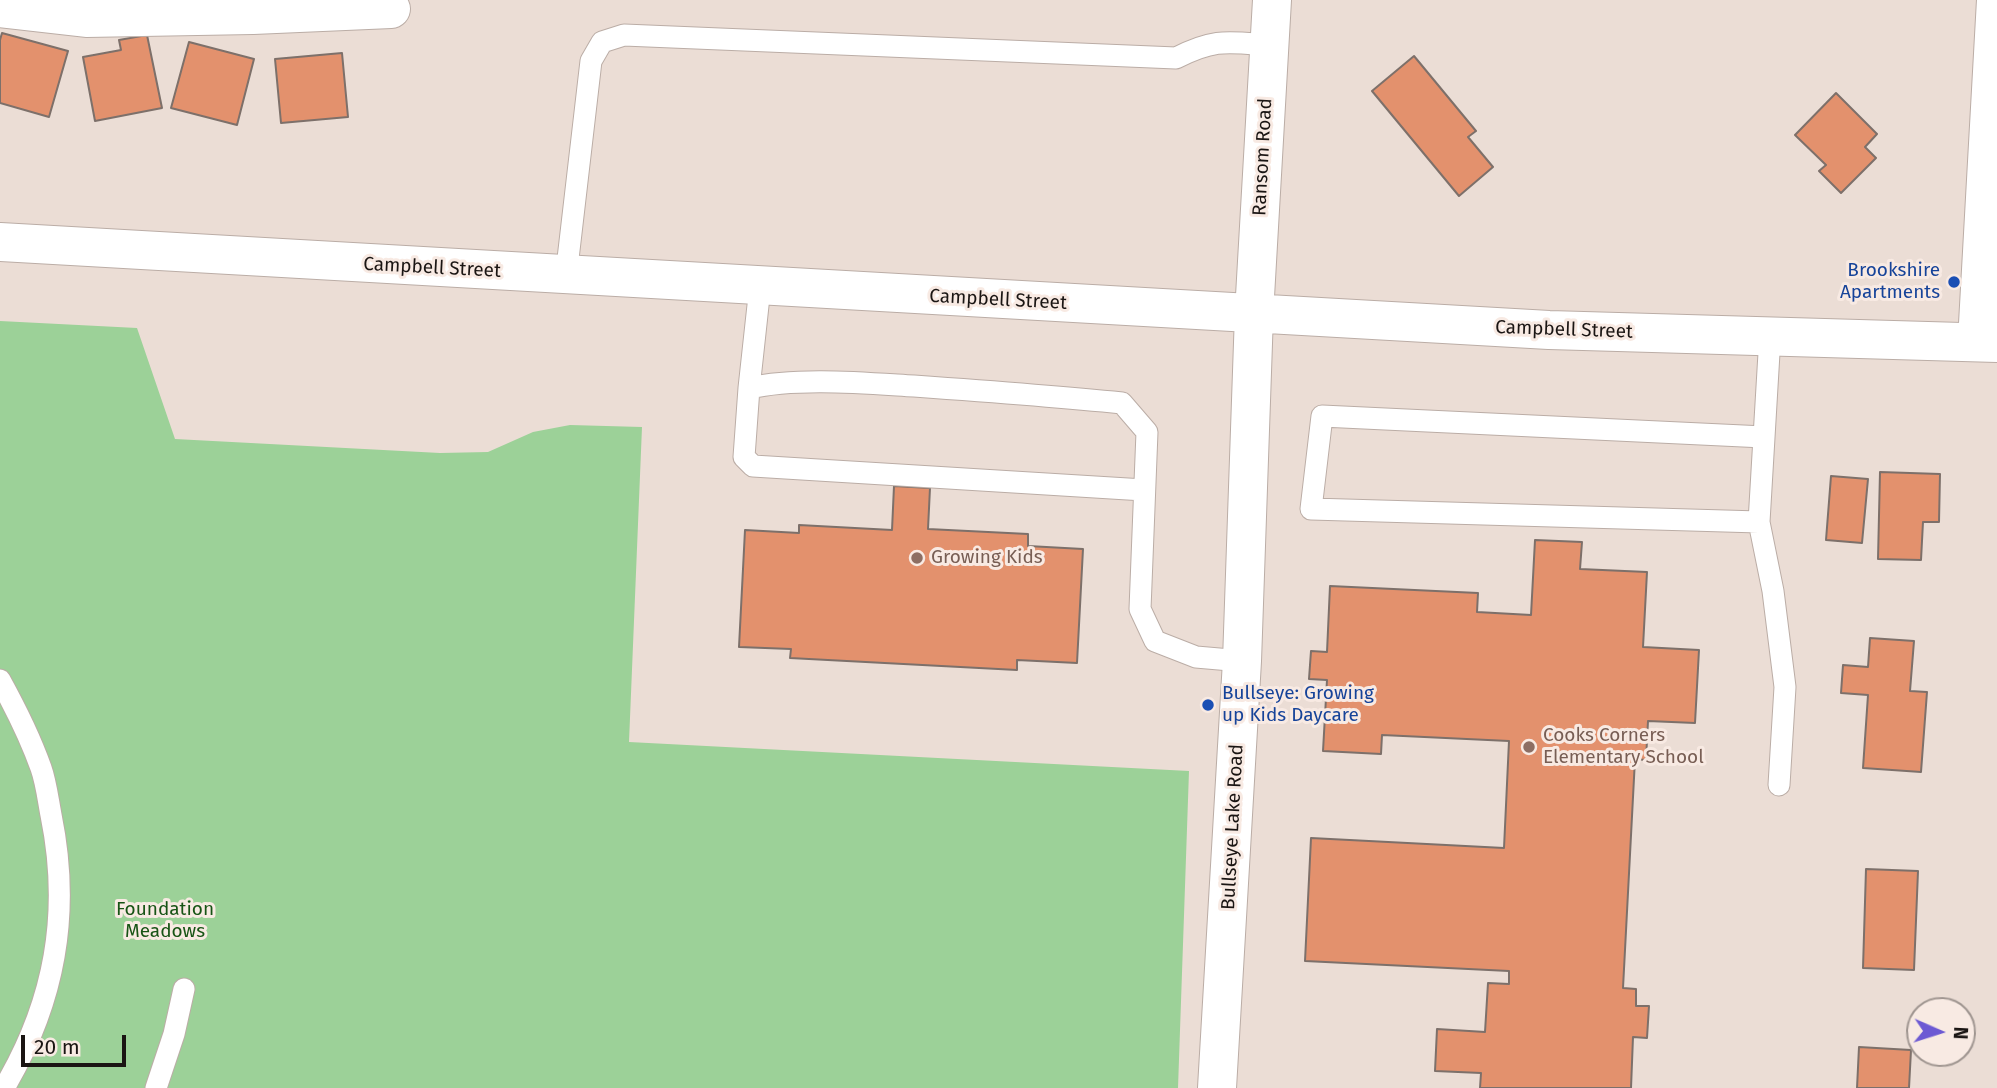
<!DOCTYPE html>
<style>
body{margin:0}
#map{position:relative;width:1997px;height:1088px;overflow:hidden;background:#ebddd5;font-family:"Fira Sans",sans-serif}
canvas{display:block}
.north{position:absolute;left:1906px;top:997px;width:70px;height:70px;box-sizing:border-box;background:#f8eae3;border:2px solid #9f9590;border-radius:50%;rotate:93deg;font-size:19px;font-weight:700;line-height:28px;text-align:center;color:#1a1513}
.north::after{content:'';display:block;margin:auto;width:24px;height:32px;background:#6c59d3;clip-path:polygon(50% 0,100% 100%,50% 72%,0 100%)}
.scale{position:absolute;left:21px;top:1035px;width:105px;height:32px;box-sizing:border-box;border:4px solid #1a1513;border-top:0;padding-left:9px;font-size:21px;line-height:24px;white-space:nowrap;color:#1a1513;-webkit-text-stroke:5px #f8eae3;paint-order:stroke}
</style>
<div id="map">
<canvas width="1997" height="1088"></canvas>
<div class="north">N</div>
<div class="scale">20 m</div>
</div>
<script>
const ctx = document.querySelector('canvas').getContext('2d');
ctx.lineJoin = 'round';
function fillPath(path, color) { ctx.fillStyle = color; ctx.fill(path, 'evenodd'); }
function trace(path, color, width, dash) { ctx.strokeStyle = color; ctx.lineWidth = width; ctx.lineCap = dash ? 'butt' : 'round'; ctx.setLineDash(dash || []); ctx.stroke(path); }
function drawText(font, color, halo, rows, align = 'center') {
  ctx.font = font + ' "Fira Sans",sans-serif'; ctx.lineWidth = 6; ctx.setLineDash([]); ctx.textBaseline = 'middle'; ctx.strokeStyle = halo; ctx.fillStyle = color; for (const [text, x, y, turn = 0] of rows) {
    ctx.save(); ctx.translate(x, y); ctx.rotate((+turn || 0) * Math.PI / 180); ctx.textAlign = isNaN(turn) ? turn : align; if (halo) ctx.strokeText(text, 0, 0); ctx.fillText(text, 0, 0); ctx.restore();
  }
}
fillPath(new Path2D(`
 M 0,321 L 137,328 L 175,439 L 440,453 L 488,452 L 533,432 L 570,425 L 642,427 L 629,742 L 1189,771 L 1178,1088 L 0,1088 Z`), '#9cd198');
const building = new Path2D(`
 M 2,33 L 68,51 L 49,117 L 0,103 L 0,40 Z
 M 147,35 L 162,108 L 95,121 L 83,57 L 121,50 L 119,40 Z
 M 189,42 L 254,59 L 237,125 L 171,108 Z
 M 342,53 L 348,117 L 281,123 L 275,59 Z
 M 1414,56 L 1476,131 L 1468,137 L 1493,167 L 1459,196 L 1372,91 Z
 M 1836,93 L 1877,134 L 1865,147 L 1876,158 L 1841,193 L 1819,171 L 1826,165 L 1795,135 Z
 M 1880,472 L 1940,474 L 1939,522 L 1923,522 L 1921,560 L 1878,559 Z
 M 1831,476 L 1868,479 L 1862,543 L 1826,540 Z
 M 894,486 L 930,488 L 928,529 L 1028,534 L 1028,546 L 1083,549 L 1077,663 L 1017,660 L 1017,670 L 790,658 L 791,649 L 739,647 L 745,530 L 799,533 L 799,525 L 892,530 Z
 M 1535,540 L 1582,542 L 1580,569 L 1647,572 L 1643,647 L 1699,650 L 1695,723 L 1648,721 L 1646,760 L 1635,759 L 1623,988 L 1636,989 L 1636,1006 L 1649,1006 L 1647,1038 L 1633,1037 L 1631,1088 L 1480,1088 L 1481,1073 L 1435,1071 L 1437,1029 L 1485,1032 L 1488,983 L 1509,984 L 1509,971 L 1305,961 L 1311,838 L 1504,848 L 1509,741 L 1382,735 L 1381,754 L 1323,751 L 1327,680 L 1309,679 L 1311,651 L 1327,652 L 1330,586 L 1478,593 L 1477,612 L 1531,615 Z
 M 1870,638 L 1914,641 L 1910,691 L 1927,692 L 1921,772 L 1863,768 L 1868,695 L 1841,693 L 1843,665 L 1868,667 Z
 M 1866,869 L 1918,871 L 1914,970 L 1863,968 Z
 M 1859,1047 L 1911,1050 L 1909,1088 L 1857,1088 Z`);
fillPath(building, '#e3916d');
trace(building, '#7d706a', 2);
const lane = new Path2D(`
 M 566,276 L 591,61 L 602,42 L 624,35 L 1176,58 C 1215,38 1228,42 1269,45
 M 1770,336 L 1759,522 L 1773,591 L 1785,687 L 1779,785
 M 749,388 L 760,287
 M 1144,490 L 753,466 L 744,457 L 749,388 C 797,377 864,383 914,386 C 984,391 1053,396 1122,403 L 1147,432 L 1140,609 L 1155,641 L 1196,657 L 1242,661
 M 1759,522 L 1311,509 L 1322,416 L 1764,437
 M 0,680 C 16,709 30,737 41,768 C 46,782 48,799 51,815 C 71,913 55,1002 4,1088
 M 156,1088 L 174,1034 L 184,989`);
const street = new Path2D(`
 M 0,8 L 86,18 L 253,15 L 391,9
 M 1977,342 L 1996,0`);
const secondary = new Path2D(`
 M 0,242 L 1549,330 L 1997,343
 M 1217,1088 L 1242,661 L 1254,314 L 1272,0`);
trace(lane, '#bbada6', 23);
trace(street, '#bbada6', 40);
trace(secondary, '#bbada6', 40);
trace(lane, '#fff', 21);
trace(street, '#fff', 38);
trace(secondary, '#fff', 38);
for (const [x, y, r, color] of [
 [1954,282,7,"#1a4fb4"],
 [917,558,7,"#8d6e63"],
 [1208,705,7,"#1a4fb4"],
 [1529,747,7,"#8d6e63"]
]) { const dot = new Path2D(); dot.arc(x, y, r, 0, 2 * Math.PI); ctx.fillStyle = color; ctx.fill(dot); trace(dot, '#f8eae3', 2.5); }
drawText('19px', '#1a1513', '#f8eae3', [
 ["Ransom Road",1263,157,-87],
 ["Campbell Street",432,268,3],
 ["Campbell Street",998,300,3],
 ["Campbell Street",1564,330,2],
 ["Bullseye Lake Road",1233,827,-87]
]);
drawText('19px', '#164399', '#f8eae3', [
 ["Brookshire",1940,271],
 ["Apartments",1940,293],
 ["Bullseye: Growing",1222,694,"left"],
 ["up Kids Daycare",1222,716,"left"]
], 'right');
drawText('19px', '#785e54', '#f8eae3', [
 ["Growing Kids",931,558],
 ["Cooks Corners",1543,736],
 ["Elementary School",1543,758]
], 'left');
drawText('19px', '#175415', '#f8eae3', [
 ["Foundation",165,910],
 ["Meadows",165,932]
]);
</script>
